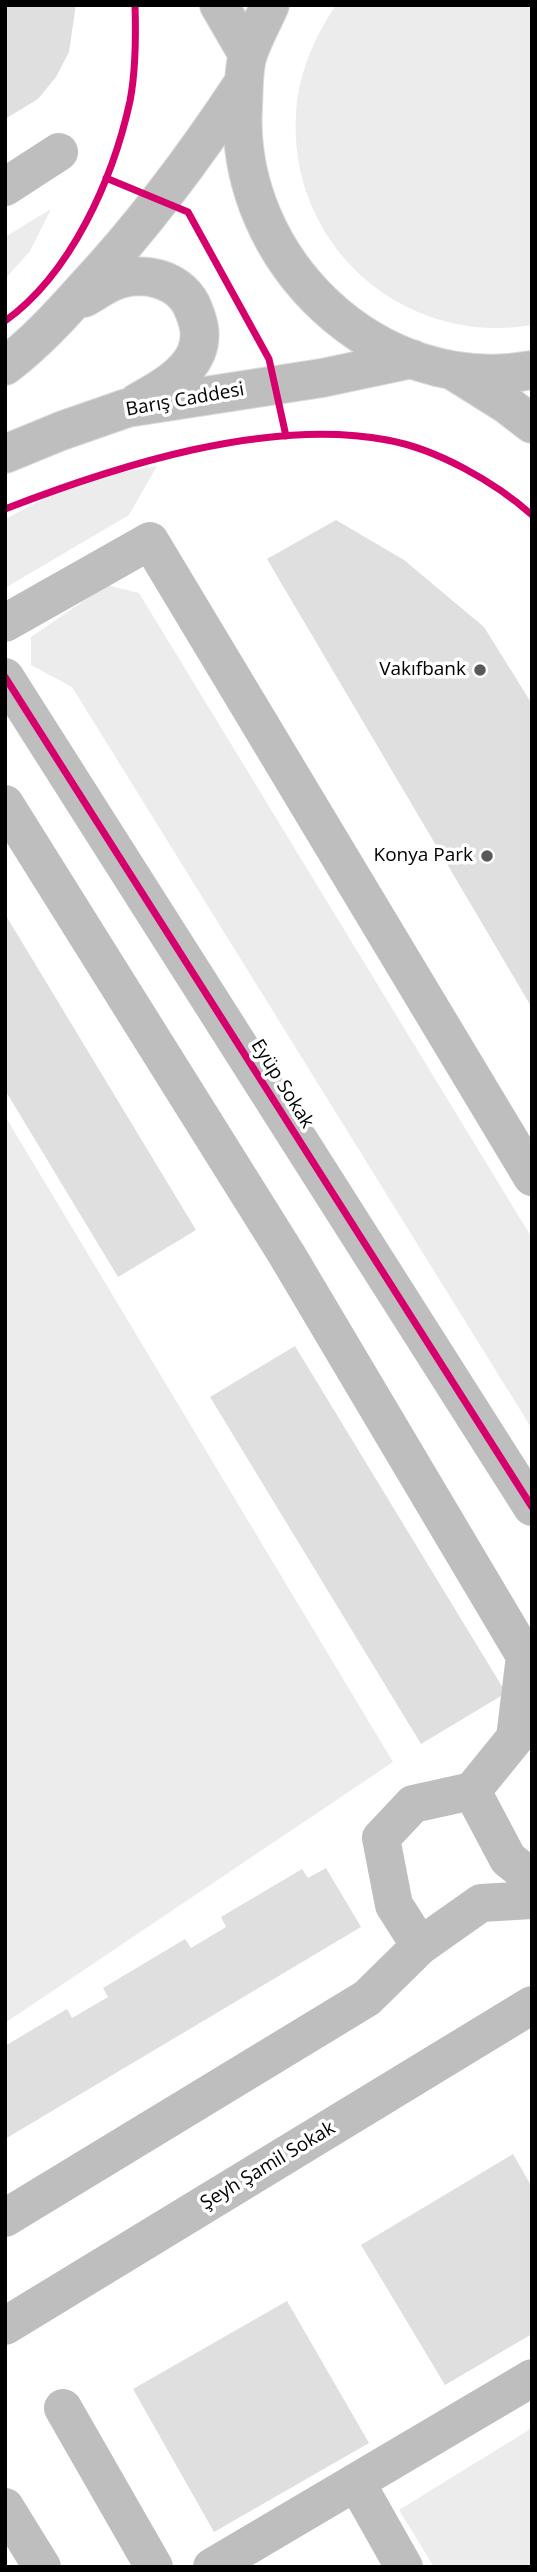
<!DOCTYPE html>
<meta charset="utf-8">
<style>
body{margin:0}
#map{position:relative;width:537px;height:2572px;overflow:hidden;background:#fff;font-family:"Open Sans",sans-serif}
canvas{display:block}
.frame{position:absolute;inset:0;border:7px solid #000;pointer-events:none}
</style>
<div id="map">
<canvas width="537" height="2572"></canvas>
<div class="frame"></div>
</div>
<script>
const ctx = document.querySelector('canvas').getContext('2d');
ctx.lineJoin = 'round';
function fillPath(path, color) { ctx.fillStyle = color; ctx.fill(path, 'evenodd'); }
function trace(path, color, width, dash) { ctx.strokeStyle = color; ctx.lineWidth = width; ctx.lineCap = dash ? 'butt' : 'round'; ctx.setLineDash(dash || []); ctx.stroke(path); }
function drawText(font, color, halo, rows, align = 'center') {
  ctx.font = font + ' "Open Sans",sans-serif'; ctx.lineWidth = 7; ctx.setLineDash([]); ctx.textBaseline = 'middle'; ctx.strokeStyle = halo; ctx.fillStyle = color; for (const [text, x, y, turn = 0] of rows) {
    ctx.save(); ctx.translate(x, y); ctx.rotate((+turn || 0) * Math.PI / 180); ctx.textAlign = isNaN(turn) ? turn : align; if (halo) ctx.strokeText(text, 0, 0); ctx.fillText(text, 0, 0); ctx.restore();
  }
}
fillPath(new Path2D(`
 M 336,5 L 532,5 L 532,325 C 403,347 288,245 296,114 C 298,74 314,38 336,5 Z
 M 51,209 L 30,251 L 5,279 L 5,237 Z
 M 157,466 L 129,515 L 5,588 L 5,519 L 84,478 Z
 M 107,585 L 139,593 L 532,1238 L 532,1429 L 72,687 L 31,665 L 31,637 Z
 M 5,1116 L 393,1762 L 5,2023 Z
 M 532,2428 L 532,2567 L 434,2567 L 399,2510 Z`), '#ececec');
fillPath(new Path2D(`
 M 5,5 L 75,5 L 75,11 L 69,52 L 56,77 L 38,99 L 5,119 Z
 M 336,520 L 404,560 L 484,627 L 532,704 L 532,1008 L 267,559 Z
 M 5,914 L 196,1230 L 118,1277 L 5,1090 Z
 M 295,1346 L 506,1693 L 421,1744 L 210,1397 Z
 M 326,1868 L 361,1927 L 5,2139 L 5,2046 L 67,2009 L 72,2018 L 108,1997 L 103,1988 L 185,1939 L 191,1948 L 226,1927 L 221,1917 L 302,1869 L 308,1878 Z
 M 513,2154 L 532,2187 L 532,2334 L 445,2385 L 361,2245 Z
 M 287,2301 L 369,2443 L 214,2532 L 133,2389 Z`), '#dfdfdf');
const major = new Path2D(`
 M 219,5 L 248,55
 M 270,5 C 263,21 254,37 248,54 C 243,70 244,90 243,107 C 234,260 377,398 532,370
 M 84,298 C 93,293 103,286 112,282 C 143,269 183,279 194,311 C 200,326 202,338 196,353 C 186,376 158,391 138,402
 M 5,366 C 35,343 60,316 85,288 C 145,224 196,155 244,82
 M 455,372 L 506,404 L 532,424
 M 5,454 L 61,431 L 127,408 L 322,378 L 412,359`);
trace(major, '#dbdbdb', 40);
trace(new Path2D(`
 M 5,187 L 59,152
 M 5,623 L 150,541 L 532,1177
 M 5,677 L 532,1507
 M 5,804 L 287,1255 L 525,1656 L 515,1738 L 472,1791 L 508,1859 L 532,1878
 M 420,1946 L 394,1905 L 381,1838 L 413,1804 L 472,1791
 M 5,2218 L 367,1998 L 420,1946 L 481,1903 L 532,1900
 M 5,2326 L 532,2005
 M 63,2408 L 154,2567
 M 356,2482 L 404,2567
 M 5,2507 L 42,2567
 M 212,2567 L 532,2378`), '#bebebe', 38);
trace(major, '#bebebe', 38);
trace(new Path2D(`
 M 106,178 L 188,212 L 269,359 L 286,436
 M 5,321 C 71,274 113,179 130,101 C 136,70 136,37 135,5
 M 5,509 C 116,466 268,417 387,440 C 437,449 495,482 532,515
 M 5,677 L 532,1507`), '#d6006c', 7);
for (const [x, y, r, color] of [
 [480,670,7,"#595959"],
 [487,856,7,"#595959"]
]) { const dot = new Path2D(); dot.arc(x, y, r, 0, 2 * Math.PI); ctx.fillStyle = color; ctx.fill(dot); trace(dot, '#fff', 2.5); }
drawText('19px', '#000', '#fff', [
 ["Barış Caddesi",185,400,-10],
 ["Eyüp Sokak",282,1084,58],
 ["Şeyh Şamil Sokak",268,2166,-31]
]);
drawText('19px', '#000', '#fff', [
 ["Vakıfbank",466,670],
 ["Konya Park",473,856]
], 'right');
</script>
